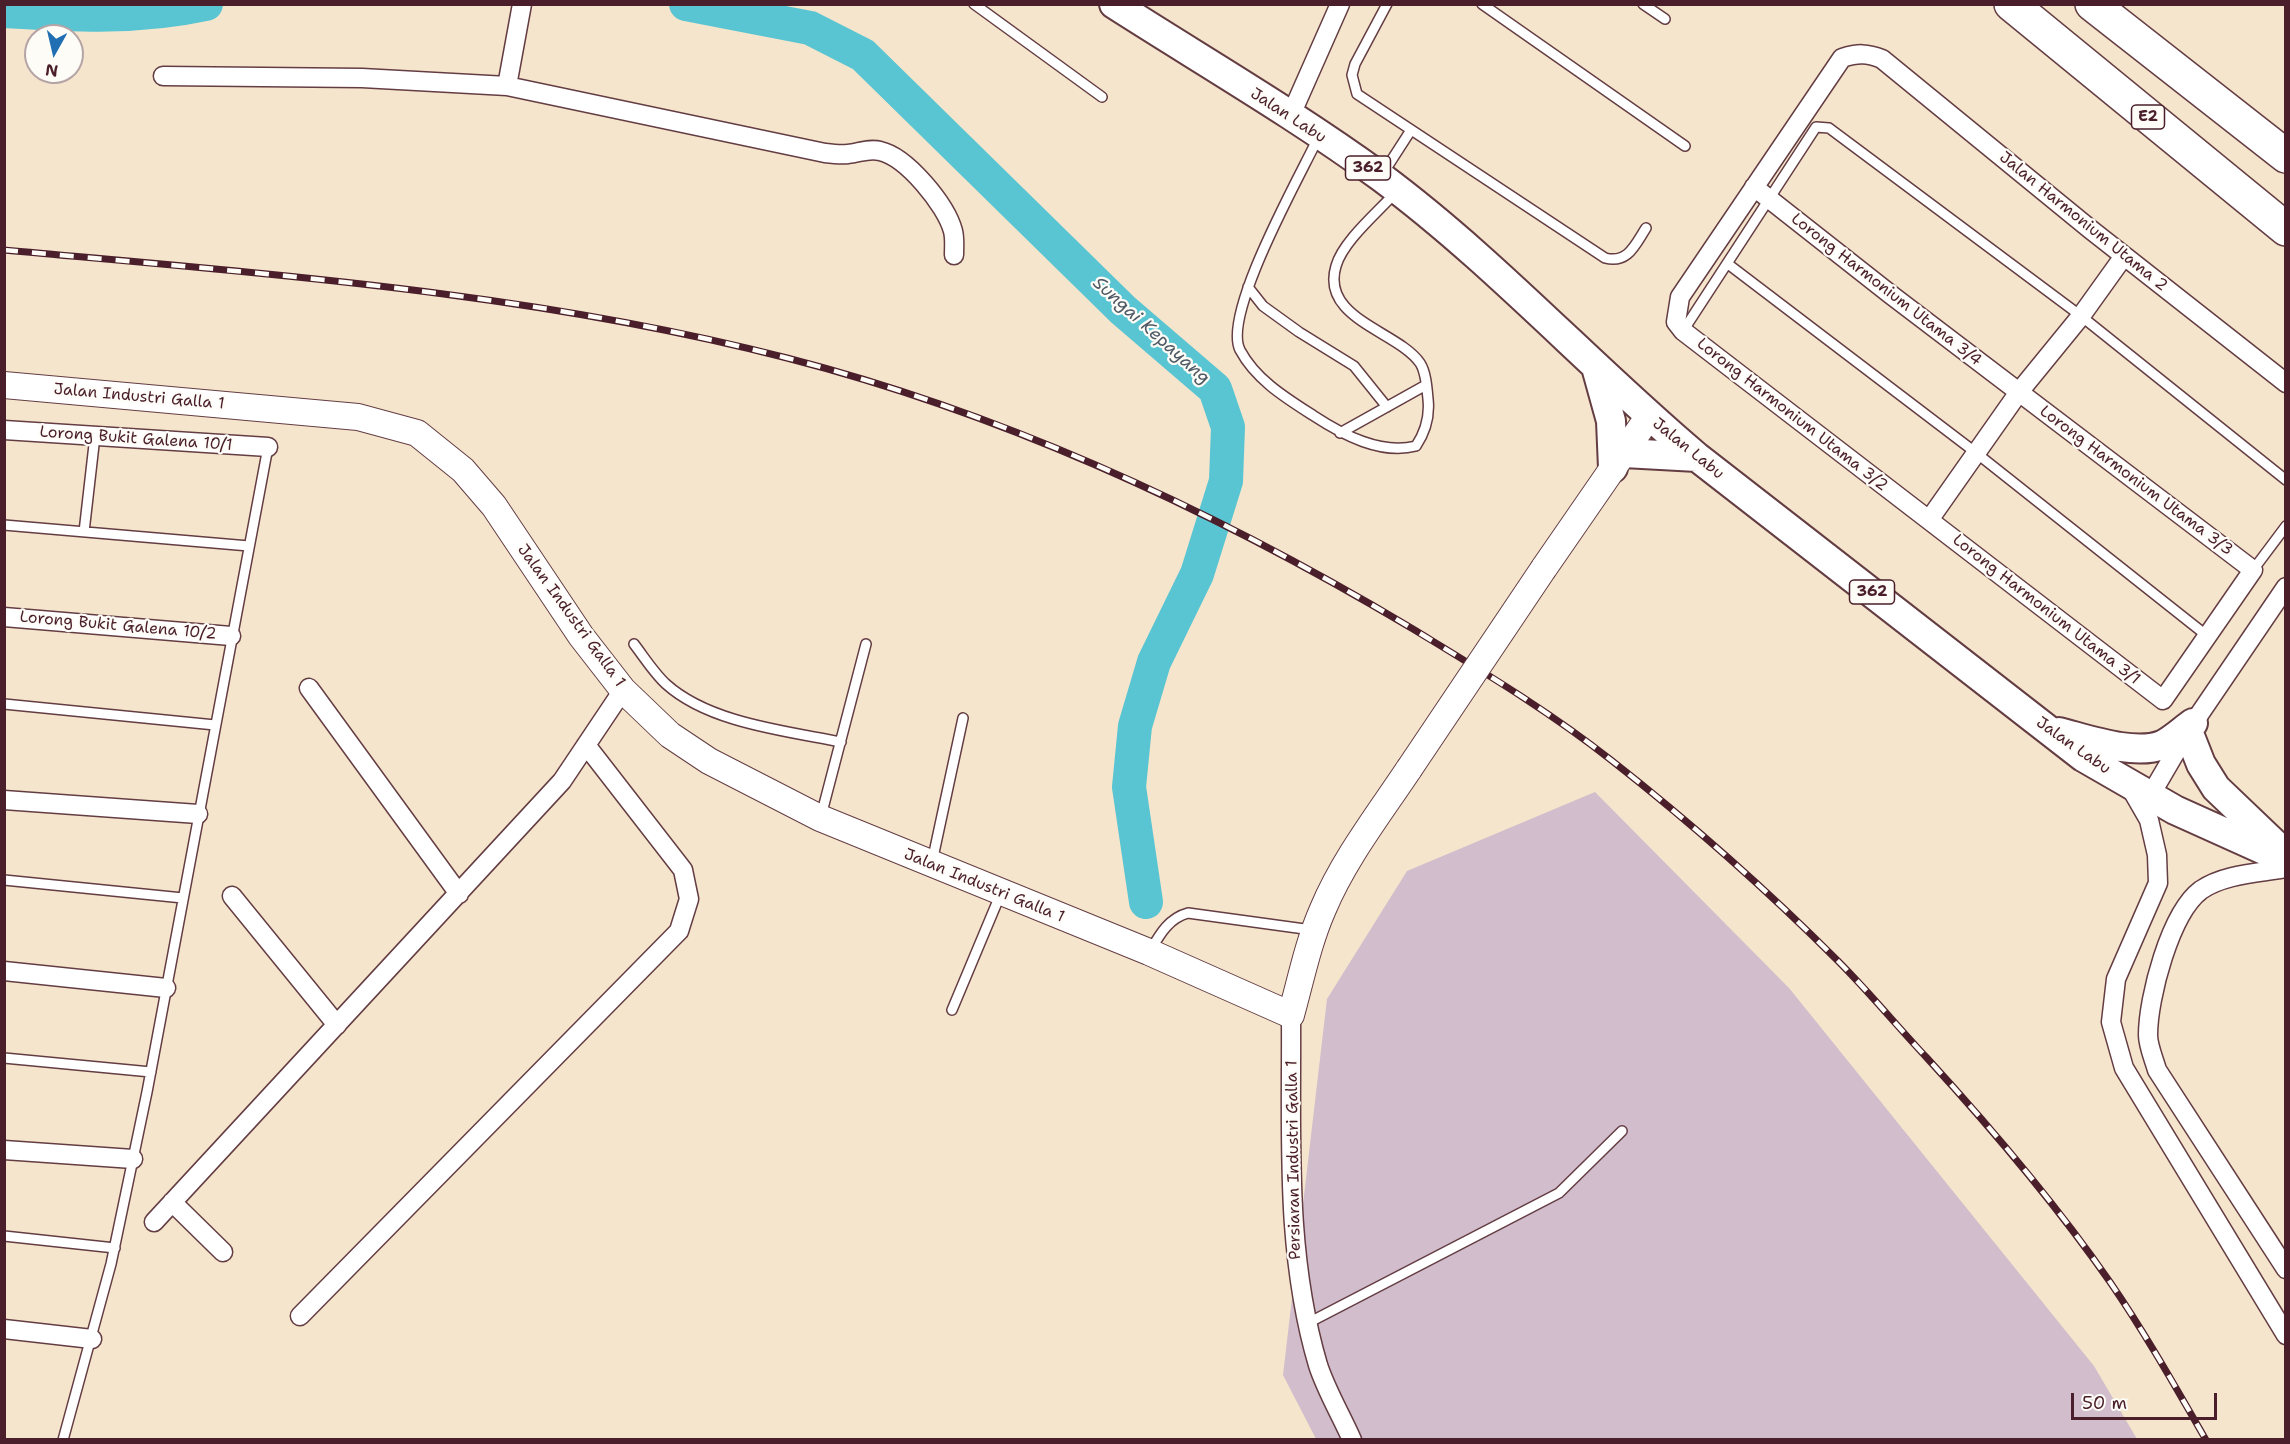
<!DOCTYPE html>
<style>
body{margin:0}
#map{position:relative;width:2290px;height:1444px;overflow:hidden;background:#f5e5cc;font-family:"Shantell Sans",sans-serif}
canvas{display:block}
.frame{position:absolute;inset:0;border:6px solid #4a1f2b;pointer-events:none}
.north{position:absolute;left:24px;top:24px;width:60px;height:60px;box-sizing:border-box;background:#fdfcf7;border:2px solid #b5a4a5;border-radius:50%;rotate:188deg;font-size:16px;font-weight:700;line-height:24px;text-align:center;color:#4a1f2b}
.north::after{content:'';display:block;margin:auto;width:21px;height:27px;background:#1f6fb2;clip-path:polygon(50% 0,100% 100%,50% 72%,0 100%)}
.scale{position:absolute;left:2071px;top:1393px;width:146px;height:27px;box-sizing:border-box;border:3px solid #4a1f2b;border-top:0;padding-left:8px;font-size:18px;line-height:21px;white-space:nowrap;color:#4a1f2b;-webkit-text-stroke:4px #fdfcf7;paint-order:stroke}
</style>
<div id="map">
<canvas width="2290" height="1444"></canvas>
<div class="frame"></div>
<div class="north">N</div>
<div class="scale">50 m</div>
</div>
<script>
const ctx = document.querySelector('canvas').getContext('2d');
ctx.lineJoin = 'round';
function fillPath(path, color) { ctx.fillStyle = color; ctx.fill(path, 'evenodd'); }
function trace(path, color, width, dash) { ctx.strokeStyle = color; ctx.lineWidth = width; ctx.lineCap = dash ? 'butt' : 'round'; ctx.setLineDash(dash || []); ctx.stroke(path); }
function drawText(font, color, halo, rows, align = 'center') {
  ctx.font = font + ' "Shantell Sans",sans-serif'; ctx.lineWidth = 4.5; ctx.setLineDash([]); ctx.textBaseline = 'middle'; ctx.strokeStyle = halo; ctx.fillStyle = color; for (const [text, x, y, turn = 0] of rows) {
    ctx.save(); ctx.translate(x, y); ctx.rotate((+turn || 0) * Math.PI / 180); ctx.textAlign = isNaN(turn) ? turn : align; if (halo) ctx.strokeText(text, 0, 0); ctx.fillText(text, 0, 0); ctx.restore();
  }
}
fillPath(new Path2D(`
 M 1595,792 L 1789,988 L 2094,1366 L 2137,1439 L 1316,1439 L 1283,1375 L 1327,999 L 1407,871 Z`), '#d1bdcb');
trace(new Path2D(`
 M 686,4 L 810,28 L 863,55 L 1123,310 L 1215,389 L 1228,427 L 1226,481 L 1197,574 L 1154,662 L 1135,726 L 1129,787 L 1146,902
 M 4,11 C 74,15 137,19 206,4`), '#59c5d2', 34);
const service = new Path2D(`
 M 974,4 L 1102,97
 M 1387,4 L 1355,64 L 1352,75 L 1357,94 L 1605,258 C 1628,264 1635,245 1646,228
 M 1482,4 L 1685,146
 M 1643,4 L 1665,19
 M 1318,138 C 1300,176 1222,314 1240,350 C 1256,380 1286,398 1314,416 C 1343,435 1381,455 1416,446 C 1426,431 1430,417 1428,399 C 1427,388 1426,372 1420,363 C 1398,331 1320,319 1336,266 C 1343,241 1378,212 1396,192
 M 1382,175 L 1411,130
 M 1728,264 L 1975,452 L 2206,635
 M 1248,287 L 1263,306 L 1299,332 L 1354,366 L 1387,407
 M 1683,331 L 1816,127 L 1829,128 L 2081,316 L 2286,480
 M 1340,433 L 1426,385
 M 4,525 L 249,546
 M 84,532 L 95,436
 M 2253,570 L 2286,526
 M 634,644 C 644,657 654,673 666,684 C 709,723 786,731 841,742
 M 4,704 L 215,725
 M 821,816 L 866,644
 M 932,862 L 963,718
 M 4,880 L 183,898
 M 1150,951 C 1160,934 1169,918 1188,913 L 1312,930
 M 952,1010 L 1001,893
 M 4,1058 L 151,1072
 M 4,1236 L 115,1248
 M 1308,1323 L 1559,1193 L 1622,1131
 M 63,1440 L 111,1264 L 147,1092 L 268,447`);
const minor = new Path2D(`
 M 163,76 L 362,78 L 507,86 L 825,153 C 833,154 841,155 848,154 C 859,153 869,148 880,151 C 907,157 946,205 953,231 C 955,239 954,247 954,255
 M 507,86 L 522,4
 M 1290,117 L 1340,4
 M 1754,187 L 1890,294 L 2253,570 L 2163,700 L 1683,331 L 1676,322 L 1680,297 L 1842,58 C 1858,53 1867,53 1882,59 L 2090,229 L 2286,383
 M 4,430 L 268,447
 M 1929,520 L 2019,392 L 2081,316 L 2124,256
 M 4,617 L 231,636
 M 309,688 L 459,894
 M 2130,787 L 2149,820 L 2157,855 L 2158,883 L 2116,979 L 2111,1022 L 2124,1068 L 2286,1335
 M 2150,796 L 2188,731 L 2286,587
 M 4,800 L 198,814
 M 2286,868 C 2259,873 2224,874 2201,890 C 2170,913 2148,998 2148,1035 C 2148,1046 2154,1059 2157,1070 L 2286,1269
 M 232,896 L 337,1025
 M 4,971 L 166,988
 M 1291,1015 C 1292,1133 1284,1250 1318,1365 C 1326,1390 1341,1415 1352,1440
 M 4,1150 L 133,1159
 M 172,1202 L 223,1252
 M 154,1222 L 562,781 L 623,690
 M 300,1316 L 679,931 L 689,899 L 683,870 L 586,745
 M 4,1329 L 92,1339`);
const secondary = new Path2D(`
 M 4,385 L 358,417 L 417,433 L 463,470 L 494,506 L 581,636 L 623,690 L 670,735 L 709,761 L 820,818 L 1149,952 L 1291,1015 C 1301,979 1308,943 1323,909 C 1344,859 1379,814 1409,769
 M 1544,568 L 1649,416`);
const primary = new Path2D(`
 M 1114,4 C 1203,61 1296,115 1381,177 C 1494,261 1589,366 1697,457 L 2083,757 L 2175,810 L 2286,860
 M 1596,367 L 1611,421 L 1613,468
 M 1624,453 L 1697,457
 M 2188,731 L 2201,764 L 2216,788 L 2281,850
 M 2059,732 C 2087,739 2134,756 2162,745 C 2173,740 2184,729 2193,723`);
const motorway = new Path2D(`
 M 2011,4 L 2286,229
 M 2092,4 L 2286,156`);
trace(service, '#643d43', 12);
trace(minor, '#643d43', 21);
trace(secondary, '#643d43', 28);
trace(primary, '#643d43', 32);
trace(motorway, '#643d43', 36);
trace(service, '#fff', 9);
trace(minor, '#fff', 18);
trace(secondary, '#fff', 26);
trace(primary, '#fff', 28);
trace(motorway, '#fff', 33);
const rail = new Path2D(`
 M 4,250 C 267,274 531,292 787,358 C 1009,415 1217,512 1413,629 C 1480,670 1549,711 1611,760 C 1690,822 1767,890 1838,961 C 1869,992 1897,1026 1927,1058 C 1992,1129 2055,1203 2110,1282 C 2145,1333 2175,1386 2206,1440`);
trace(rail, '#4a1f2b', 7);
trace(rail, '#fdfcf7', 4.5, [14]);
const secondaryBridge = new Path2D(`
 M 1409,769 L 1544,568`);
trace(secondaryBridge, '#643d43', 28, []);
trace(secondaryBridge, '#fff', 26);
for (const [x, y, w] of [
 [2148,117,33],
 [1368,168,45],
 [1872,592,45]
]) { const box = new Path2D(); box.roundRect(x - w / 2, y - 12, w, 24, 4.5); ctx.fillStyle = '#fdfcf7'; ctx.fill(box); trace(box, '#4a1f2b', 1.5); }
drawText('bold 15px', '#4a1f2b', null, [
 ["E2",2148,117],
 ["362",1368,168],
 ["362",1872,592]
]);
drawText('16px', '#4a1f2b', '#fdfcf7', [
 ["Jalan Labu",1288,116,33],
 ["Jalan Harmonium Utama 2",2083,222,39],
 ["Lorong Harmonium Utama 3/4",1886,290,38],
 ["Jalan Industri Galla 1",139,397,5],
 ["Lorong Harmonium Utama 3/2",1792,415,38],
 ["Lorong Bukit Galena 10/1",136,439,4],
 ["Jalan Labu",1688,449,39],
 ["Lorong Harmonium Utama 3/3",2136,481,37],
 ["Lorong Harmonium Utama 3/1",2046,610,38],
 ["Jalan Industri Galla 1",571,616,54],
 ["Lorong Bukit Galena 10/2",118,626,5],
 ["Jalan Labu",2073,746,35],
 ["Jalan Industri Galla 1",984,886,22],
 ["Persiaran Industri Galla 1",1294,1160,-91]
]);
drawText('italic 18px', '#4f5965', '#fdfcf7', [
 ["Sungai Kepayang",1151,331,42]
]);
</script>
